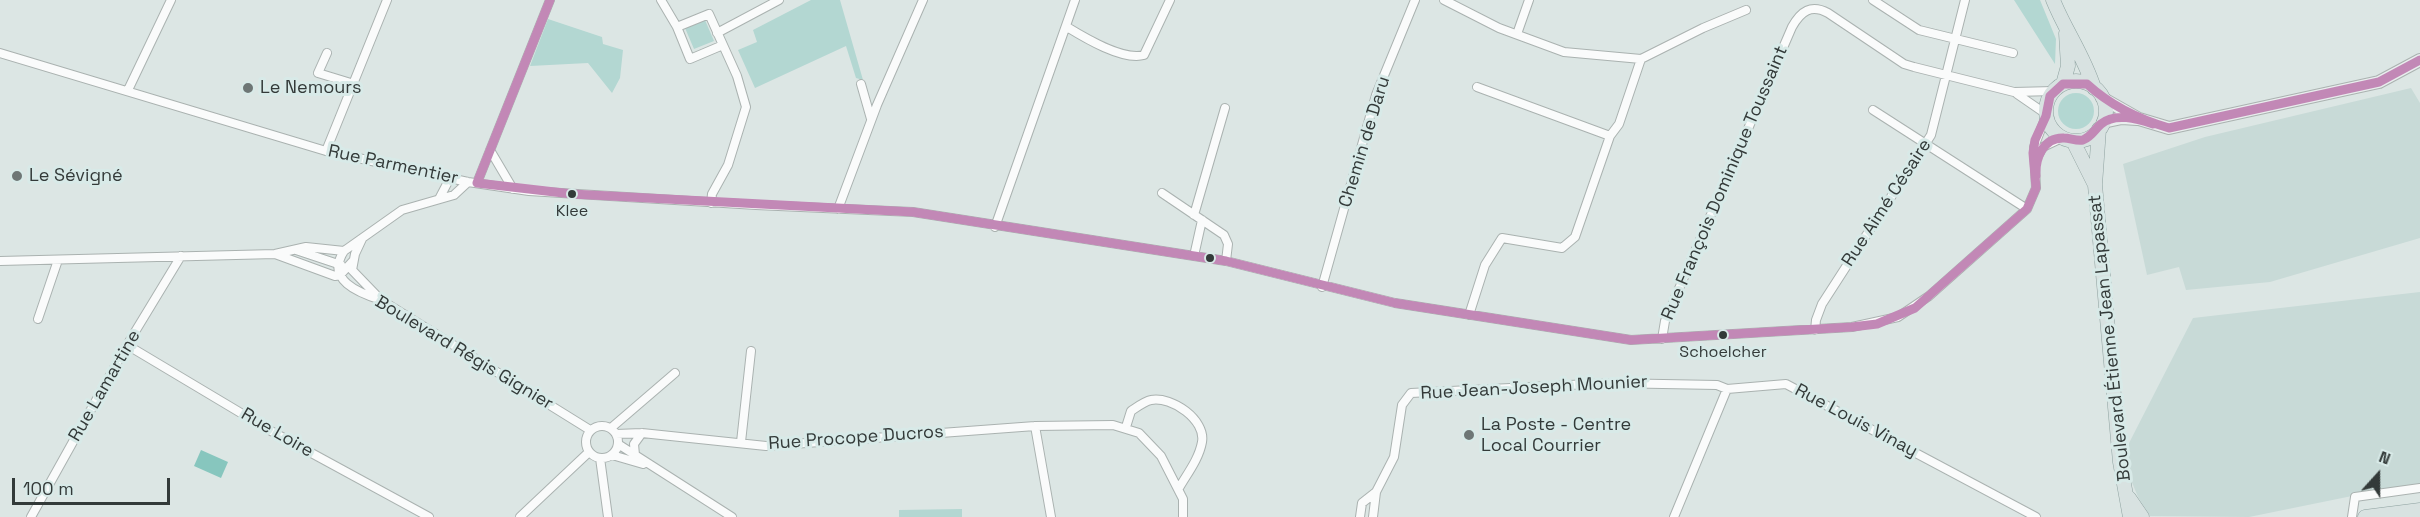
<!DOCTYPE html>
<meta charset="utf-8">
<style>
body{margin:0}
#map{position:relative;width:2420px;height:517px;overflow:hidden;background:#dce6e4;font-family:"Space Grotesk",sans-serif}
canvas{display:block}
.north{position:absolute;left:2348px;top:445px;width:60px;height:60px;-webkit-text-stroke:4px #d8eae8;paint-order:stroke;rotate:21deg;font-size:16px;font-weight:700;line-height:24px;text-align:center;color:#333a39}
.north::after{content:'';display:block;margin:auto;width:21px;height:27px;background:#333a39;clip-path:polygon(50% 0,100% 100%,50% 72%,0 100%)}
.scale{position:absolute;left:12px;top:478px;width:158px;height:27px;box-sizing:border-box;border:3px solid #333a39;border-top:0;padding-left:8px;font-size:18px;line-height:21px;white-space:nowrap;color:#333a39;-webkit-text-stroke:4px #d8eae8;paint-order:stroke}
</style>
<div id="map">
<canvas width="2420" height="517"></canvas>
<div class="north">N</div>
<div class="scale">100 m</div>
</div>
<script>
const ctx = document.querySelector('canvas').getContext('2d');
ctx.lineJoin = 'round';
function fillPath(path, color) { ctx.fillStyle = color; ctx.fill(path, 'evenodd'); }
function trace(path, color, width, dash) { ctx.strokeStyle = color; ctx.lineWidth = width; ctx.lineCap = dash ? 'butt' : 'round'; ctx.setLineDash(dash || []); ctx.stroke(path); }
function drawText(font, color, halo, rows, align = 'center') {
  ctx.font = font + ' "Space Grotesk",sans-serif'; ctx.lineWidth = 6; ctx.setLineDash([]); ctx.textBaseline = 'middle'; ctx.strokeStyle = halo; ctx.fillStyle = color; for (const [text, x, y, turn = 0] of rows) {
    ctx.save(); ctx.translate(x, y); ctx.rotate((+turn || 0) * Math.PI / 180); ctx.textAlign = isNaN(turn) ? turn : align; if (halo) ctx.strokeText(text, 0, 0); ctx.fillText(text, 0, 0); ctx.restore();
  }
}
fillPath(new Path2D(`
 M 2411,88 L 2420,103 L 2420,238 L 2270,282 L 2186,290 L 2179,267 L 2147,275 L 2123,164 L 2205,137 Z
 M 2420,292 L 2420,487 L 2352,496 L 2249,517 L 2150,516 L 2138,497 L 2129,475 L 2127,447 L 2193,318 Z`), '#c8dad7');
fillPath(new Path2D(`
 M 811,0 L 840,0 L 863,80 L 856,78 L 846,46 L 755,88 L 738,50 L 757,42 L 753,30 Z
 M 2014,0 L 2040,0 L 2056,39 L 2055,64 Z
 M 548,19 L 602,37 L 603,44 L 623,50 L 620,78 L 612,93 L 588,63 L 530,66 Z
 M 705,20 L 714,41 L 694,49 L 685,28 Z
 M2058 111a18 18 0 1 1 36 0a18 18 0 1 1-36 0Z
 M 962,509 L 962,517 L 899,517 L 899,510 Z`), '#b3d7d2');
fillPath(new Path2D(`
 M 201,450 L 228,462 L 221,478 L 194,466 Z`), '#87c6be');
const street = new Path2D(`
 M 661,0 L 677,27
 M 1444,0 L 1499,28 L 1564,52 L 1641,59 L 1703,28 L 1746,10
 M 1873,0 L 1919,30 L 2013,53
 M 709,14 L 723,45 L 690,59 L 677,27 Z
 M 1067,27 C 1085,38 1123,61 1144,55 L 1170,0
 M 717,33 L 779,0
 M 1517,34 L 1529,0
 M 0,53 L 326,151 L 468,182 L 529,191 L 756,205 L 913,212 L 1226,261 L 1395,303 L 1631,340 L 1852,327 L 1898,317 L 1929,296 L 2027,209 L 2036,188 L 2034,147 L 2046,116
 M 327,53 L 318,73 L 354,84
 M 861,84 L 871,119
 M 1477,87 L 1610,136
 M 128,90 L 171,0
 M 2017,94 L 2046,114
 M 1873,110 L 2027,209
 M 490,150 L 513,189
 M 326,151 L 387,0
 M 2035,161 L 2043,147 L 2062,138
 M 477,183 L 550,0
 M 1162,193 L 1224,235 L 1228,244 L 1226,261
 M 439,199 L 450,178
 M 711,203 L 712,194 L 728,165 L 746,107 L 737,76 L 723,45
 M 838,209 L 877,105 L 923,0
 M 1194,215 L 1225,108
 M 995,227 L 1075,0
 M 362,239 L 355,254 L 352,270 L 380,299
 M 296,250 L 341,265
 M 344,251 C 325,280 359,293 381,300 L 590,430
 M 275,254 L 335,276 L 340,275 L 353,261
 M 1194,256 L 1202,220
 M 0,261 L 275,254 L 306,247 L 344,251 L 402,210 L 454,195 L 468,182
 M 1322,287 L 1376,95 L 1415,0
 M 1469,315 L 1485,265 L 1502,238 L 1562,248 L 1575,237 L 1610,136 L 1619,124 L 1641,59
 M 38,319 L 58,260
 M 1815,330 L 1816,320 L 1822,304 L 1931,135 L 1965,0
 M 1662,339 L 1665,321 L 1792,27 C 1801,11 1811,4 1828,13 L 1904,64 L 1914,67 L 2014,92 L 2054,91
 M 127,345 L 271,431 L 429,517
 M586 442a16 16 0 1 1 32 0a16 16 0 1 1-32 0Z
 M 1035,426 L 1051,517
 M 1126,427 L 1131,411 C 1137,407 1145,401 1151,400 C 1172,396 1206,420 1202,442 C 1199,459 1187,474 1179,488
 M 611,428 L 675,373
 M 616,434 L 642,433 L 766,446 L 1035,426 L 1113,425 L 1139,433 L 1161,456 L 1183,499 L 1183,517
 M 741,442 L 751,351
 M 618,444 L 732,517
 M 612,455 L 643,464
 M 635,455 L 634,444 L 642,433
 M 600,458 L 608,517
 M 31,517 L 127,345 L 181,256
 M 520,517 L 589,452
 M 1360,517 L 1362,503 L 1376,492
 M 1373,517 L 1376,492 L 1394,457 L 1402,405 L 1411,393 L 1609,383 L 1717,385 L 1727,389
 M 1674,517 L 1727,389 L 1786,384 L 2036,517
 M 2352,517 L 2355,497 L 2420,488`);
const secondary = new Path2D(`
 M 2102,98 L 2139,119 L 2169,128 L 2379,82 L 2420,60
 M 2103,122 L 2122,118 L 2137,119`);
const primary = new Path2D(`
 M 2053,0 C 2065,30 2084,56 2094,88
 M2046 111a30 30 0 1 1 60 0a30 30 0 1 1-60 0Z
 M 2063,84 L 2068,66 L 2066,33
 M 2099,129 L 2095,185 L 2120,462 L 2130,517
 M 2073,141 L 2094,183
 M 2129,498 L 2142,517
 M 2365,517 L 2420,510`);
trace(street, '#aab2b0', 10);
trace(secondary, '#aab2b0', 14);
trace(primary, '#8da19f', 15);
trace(street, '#fafbfb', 8);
trace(secondary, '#e9eeee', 12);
trace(primary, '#d8e2e1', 14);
trace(new Path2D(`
 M 550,0 L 477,183 L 572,194 L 913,212 L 1226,261 L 1395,303 L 1631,340 L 1852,327 L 1877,324 L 1915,308 L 2027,209 L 2036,188 L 2033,153 L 2035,140 L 2046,116 L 2050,96 L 2063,84 L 2087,84 C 2111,106 2138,119 2169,128 L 2379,82 L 2420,60
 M 2036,176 C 2035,159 2043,137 2064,138 C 2070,138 2076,141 2083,140 C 2092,136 2094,130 2101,124 C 2115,112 2138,119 2153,124`), '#c288b6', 9);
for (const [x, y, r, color] of [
 [248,88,6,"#6e7675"],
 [17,176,6,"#6e7675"],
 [572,194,5,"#333a39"],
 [1210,258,5,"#333a39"],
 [1723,335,5,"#333a39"],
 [1469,435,6,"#6e7675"]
]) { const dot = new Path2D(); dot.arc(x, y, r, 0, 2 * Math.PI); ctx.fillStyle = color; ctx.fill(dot); trace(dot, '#d8eae8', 2); }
drawText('16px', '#333a39', '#d8eae8', [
 ["Klee",572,212],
 ["Schoelcher",1723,353]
]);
drawText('18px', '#333a39', '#d8eae8', [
 ["Le Nemours",260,88],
 ["Le Sévigné",29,176],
 ["La Poste - Centre",1481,425],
 ["Local Courrier",1481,446]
], 'left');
drawText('18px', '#333a39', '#d8eae8', [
 ["Chemin de Daru",1365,142,-73],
 ["Rue Parmentier",393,165,12],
 ["Rue François Dominique Toussaint",1725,183,-67],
 ["Rue Aimé Césaire",1887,203,-57],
 ["Boulevard Étienne Jean Lapassat",2110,338,-96],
 ["Boulevard Régis Gignier",464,353,31],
 ["Rue Lamartine",105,386,-60],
 ["Rue Jean-Joseph Mounier",1534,388,-3],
 ["Rue Louis Vinay",1856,421,28],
 ["Rue Loire",277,433,30],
 ["Rue Procope Ducros",856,438,-4]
]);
</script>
